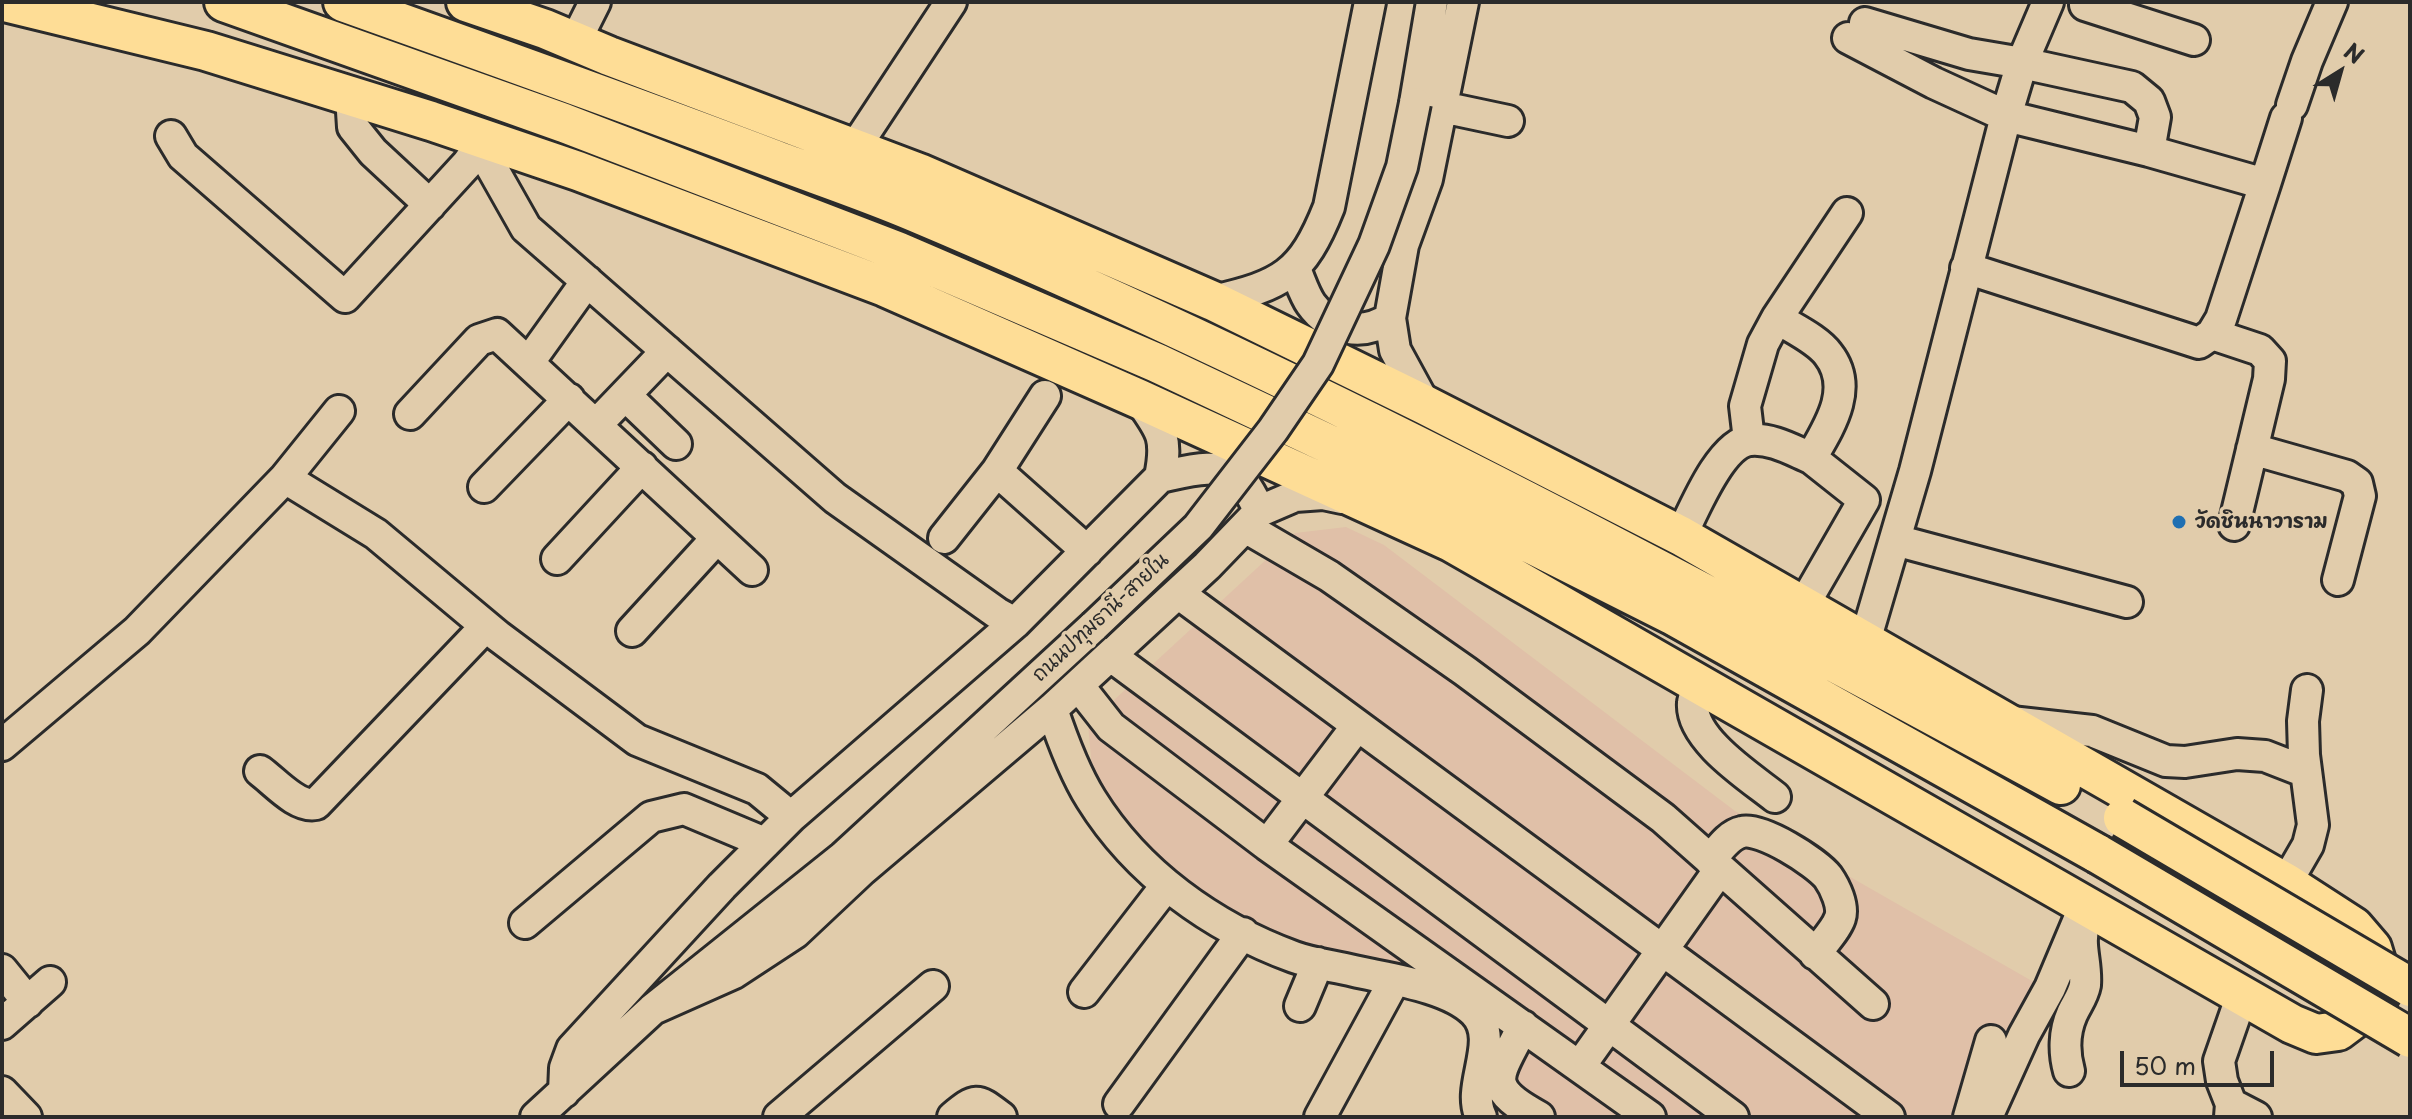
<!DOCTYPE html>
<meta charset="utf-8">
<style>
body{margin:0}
#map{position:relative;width:2412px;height:1119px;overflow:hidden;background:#e1ccab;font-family:"Playpen Sans",sans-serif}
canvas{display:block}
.frame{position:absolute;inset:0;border:4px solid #2b2b2b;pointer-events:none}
.north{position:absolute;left:2300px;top:32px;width:80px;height:80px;-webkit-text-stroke:6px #e1ccab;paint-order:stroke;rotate:37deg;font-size:22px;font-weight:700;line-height:32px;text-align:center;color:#2b2b2b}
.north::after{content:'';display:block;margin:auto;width:28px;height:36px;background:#2b2b2b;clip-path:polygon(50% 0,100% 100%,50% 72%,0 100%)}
.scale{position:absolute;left:2120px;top:1051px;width:154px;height:36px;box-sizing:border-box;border:4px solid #2b2b2b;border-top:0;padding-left:10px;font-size:24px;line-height:28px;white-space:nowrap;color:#2b2b2b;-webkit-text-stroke:6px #e1ccab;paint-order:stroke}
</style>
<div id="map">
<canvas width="2412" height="1119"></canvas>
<div class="frame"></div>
<div class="north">N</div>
<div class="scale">50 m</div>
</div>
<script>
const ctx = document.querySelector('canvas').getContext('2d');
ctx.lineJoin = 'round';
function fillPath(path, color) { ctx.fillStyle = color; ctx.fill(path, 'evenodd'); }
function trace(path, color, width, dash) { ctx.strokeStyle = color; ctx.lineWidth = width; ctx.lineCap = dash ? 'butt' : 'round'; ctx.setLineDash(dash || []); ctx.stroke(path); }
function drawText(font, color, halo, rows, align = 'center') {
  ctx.font = font + ' "Playpen Sans","Playpen Sans Thai",sans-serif'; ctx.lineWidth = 7; ctx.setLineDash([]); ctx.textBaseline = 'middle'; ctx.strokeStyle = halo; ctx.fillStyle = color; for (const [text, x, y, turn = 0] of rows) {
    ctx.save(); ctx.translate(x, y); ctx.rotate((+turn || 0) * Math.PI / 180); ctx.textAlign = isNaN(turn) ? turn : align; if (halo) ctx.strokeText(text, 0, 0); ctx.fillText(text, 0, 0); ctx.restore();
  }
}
fillPath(new Path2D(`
 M 1346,527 L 1384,545 L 1735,811 L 2053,993 L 1990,1117 L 1501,1117 L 1493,1095 L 1511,1027 L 1304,950 L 1182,887 L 1094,791 L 1088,724 L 1295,533 Z`), '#e0c0a8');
const minor = new Path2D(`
 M 2085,5 L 2194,40
 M 1865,23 L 1969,54 L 2022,63 L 2132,87 L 2149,101 L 2155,117 L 2149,151
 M 1848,38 L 1934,83 L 2006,116 L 2149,151 L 2265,184 L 2286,118
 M 575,42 L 595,2
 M 351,96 L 353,127 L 373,152 L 430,205
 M 1415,103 L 1432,2
 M 2292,105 L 2307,61 L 2332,2
 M 1442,107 L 1508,121
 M 171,136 L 183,156 L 345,297 L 467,164 L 485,139
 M 485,139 L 487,159 L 526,228 L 835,498 L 997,613 L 1015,623
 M 854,149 L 951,2
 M 1966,268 L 2199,343 L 2212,334 L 2221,319 L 2265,184
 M 1295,269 C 1300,280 1304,294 1311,304 C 1330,331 1364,336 1390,318
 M 1213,301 C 1282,285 1302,275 1329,207 L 1370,2
 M 2212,334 L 2260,350 L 2270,361 L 2269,379 L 2234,525
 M 529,362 L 587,281
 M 625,395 L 676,444
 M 1425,405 L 1395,350 L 1390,318 L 1403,245 L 1427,179 L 1463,2
 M 410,414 L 479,340 L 497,334 L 752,570
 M 596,425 L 667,351
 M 1749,440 L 1745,406 L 1763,344 L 1777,318
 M 2252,449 L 2347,476 L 2357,483 L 2360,496 L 2338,580
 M 997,471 L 1087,551
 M 1160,477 C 1184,472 1219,460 1240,479 C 1248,486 1254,501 1260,511
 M 285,478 L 376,534 L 498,636 L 637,740 L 757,789 L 791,817
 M 484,487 L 569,399
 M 1245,527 L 1329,576 L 1465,671 L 1663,818 L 1873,1004
 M 1681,536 C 1694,510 1720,444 1750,440 C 1772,438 1792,450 1811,458
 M 944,538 L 997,471 L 1045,396
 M 1895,540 L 2127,602
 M 557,559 L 642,467
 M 1178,593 L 1889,1117
 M 1803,606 L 1864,500 L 1811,458 C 1829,427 1855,388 1828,354 C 1817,339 1792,328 1777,318 L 1847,213
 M 632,631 L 717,538
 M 1865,641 L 1915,471 L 2006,116 L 2022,63 L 2048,2
 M 1111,656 L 1733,1117
 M 1078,685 L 1111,727 L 1267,845 L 1650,1117
 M 1700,685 C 1698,690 1693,698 1693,703 C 1690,739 1750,777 1775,797
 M 1052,709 C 1062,739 1074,772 1091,799 C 1137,873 1212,927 1294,957 C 1313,964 1334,966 1354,971 C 1388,979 1448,986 1474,1012 C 1502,1040 1465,1086 1481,1117
 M 2011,722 L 2092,731 L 2166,761 L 2185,762 L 2237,754 L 2265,756 L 2306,772
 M 2,745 L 137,631 L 285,478 L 339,411
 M 260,771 C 275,782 297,808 316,804 L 486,626
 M 1267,845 L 1357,726
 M 1710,860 C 1719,850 1728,835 1742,832 C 1761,827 1816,862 1828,877 C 1835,887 1844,906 1840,918 C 1836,930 1823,943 1815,954
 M 2286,883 L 2308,845 L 2313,825 L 2304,755 L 2303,721 L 2307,690
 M 525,923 L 651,817 L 684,809 L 765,843
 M 2,970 L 28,1002
 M 1084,992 L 1166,886
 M 1300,1006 L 1318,963
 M 653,1009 L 734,973 L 795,933 L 862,870 L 1052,709 L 1207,566 L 1260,511 L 1295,496 L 1323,494 L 1342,498
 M 2,1024 L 50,982
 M 1523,1026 C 1499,1076 1481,1085 1539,1117
 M 1580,1066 L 1720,869
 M 2069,1071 C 2064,1053 2064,1032 2072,1014 C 2076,1005 2083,996 2085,985 C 2087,962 2077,944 2085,922
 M 2,1092 L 26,1117
 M 564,1092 L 565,1068 L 572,1049 L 722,886 L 791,817 L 1015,623 L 1160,477 C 1168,438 1162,431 1139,399
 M 1119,1104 L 1243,933
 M 2231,1104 L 2256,1117
 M 536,1117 L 653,1009 L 843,857 L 1094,626
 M 779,1117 L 933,986
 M 953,1117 C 977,1097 977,1099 1001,1117
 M 1320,1117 L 1394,981
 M 1969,1117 L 1991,1041
 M 1987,1117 L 2024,1035 L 2050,988 L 2085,905
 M 2230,1117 L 2231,1104 L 2222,1081 L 2219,1061 L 2242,995`);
const major = new Path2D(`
 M 5,2 L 206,51 L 431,121 L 578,171 L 885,287 L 1139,399 L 1451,542 L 2292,1024 L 2316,1034 L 2338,1031 L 2366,1010 L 2378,968 L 2372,948 L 2354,927 L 2286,883 L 1681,536 L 1425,405 L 1213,301 L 919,173 L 609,56 L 545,29 L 466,2
 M 224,2 L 564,123 L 897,251 L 1157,363 L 1390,473 L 1672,615 L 2098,854
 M 343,2 C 486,53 629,104 771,158 C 819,176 867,192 914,212 C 1308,378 1685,581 2061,785`);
trace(minor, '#2b2b2b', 36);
trace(major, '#2b2b2b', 44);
trace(minor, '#e1ccab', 30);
trace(major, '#fedd96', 38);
const minorBridge = new Path2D(`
 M 1094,626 L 1198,527 L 1273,430 L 1318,364 L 1374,245 L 1402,167 L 1415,103`);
const majorBridge = new Path2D(`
 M 2123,818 L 2410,987
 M 2098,854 L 2410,1038`);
trace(minorBridge, '#2b2b2b', 36, []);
trace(majorBridge, '#2b2b2b', 44, []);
trace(minorBridge, '#e1ccab', 30);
trace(majorBridge, '#fedd96', 38);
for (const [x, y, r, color] of [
 [2179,522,8,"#1f6fb2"]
]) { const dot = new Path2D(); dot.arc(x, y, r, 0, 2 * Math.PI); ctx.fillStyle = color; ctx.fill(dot); trace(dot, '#e1ccab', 3); }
drawText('bold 20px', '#2b2b2b', '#e1ccab', [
 ["วัดชินนาวาราม",2195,522]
], 'left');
drawText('20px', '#2b2b2b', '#e1ccab', [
 ["ถนนปทุมธานี-สายใน",1101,618,-43]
]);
</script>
